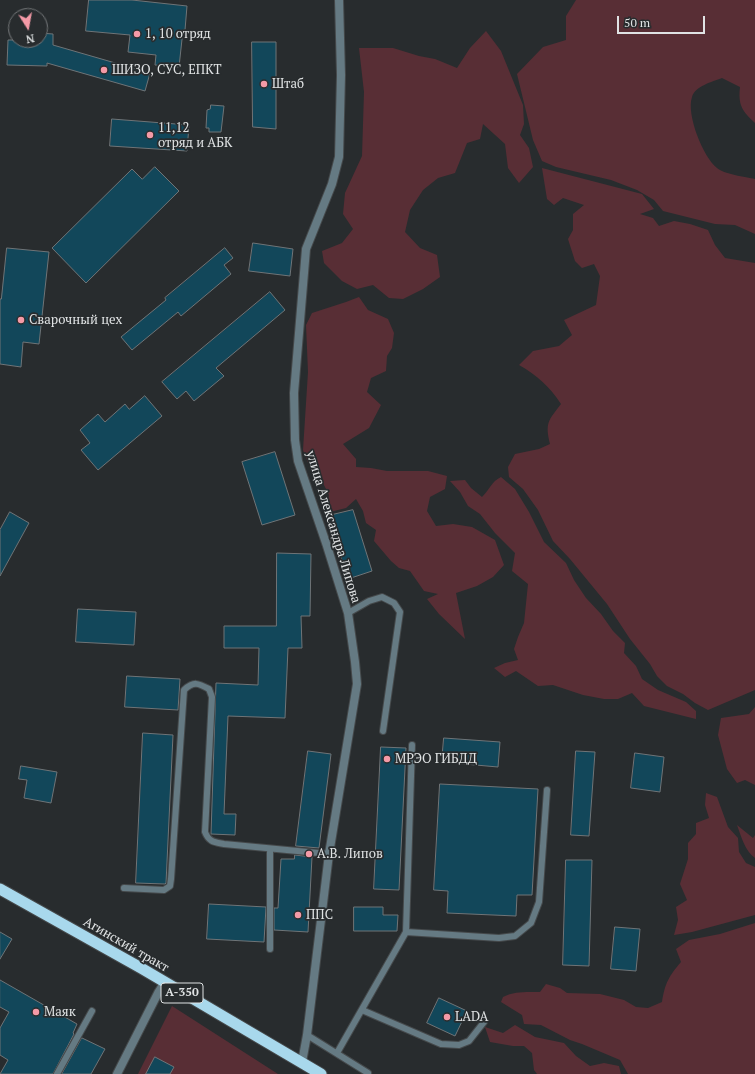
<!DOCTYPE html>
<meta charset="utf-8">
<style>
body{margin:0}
#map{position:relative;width:755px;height:1074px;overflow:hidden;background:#282c2e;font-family:"PT Serif",serif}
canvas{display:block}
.north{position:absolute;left:8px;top:8px;width:40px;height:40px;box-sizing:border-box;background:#282c2e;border:1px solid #727577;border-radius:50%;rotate:169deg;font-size:11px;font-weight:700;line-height:16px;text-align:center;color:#e0e3e4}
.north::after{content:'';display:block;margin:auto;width:14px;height:18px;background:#f49aa7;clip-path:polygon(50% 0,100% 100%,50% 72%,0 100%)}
.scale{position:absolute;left:617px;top:16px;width:88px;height:18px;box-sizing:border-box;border:2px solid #e0e3e4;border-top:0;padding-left:5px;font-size:12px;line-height:14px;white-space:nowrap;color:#e0e3e4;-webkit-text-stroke:3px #282c2e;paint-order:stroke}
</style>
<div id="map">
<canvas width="755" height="1074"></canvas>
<div class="north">N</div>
<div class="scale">50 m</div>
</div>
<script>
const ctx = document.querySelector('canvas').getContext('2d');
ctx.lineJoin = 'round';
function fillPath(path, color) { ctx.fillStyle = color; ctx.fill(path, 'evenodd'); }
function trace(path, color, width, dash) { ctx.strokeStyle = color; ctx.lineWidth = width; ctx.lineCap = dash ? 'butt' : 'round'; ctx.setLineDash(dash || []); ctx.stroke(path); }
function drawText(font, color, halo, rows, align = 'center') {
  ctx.font = font + ' "PT Serif",serif'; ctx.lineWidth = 3.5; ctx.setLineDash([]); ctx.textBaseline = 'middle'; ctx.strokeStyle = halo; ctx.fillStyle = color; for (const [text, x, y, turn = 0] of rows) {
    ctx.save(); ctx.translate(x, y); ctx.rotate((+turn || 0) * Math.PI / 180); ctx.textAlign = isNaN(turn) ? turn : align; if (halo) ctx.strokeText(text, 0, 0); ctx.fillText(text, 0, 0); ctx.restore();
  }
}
fillPath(new Path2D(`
 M 576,0 L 755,0 L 755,123 C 742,111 738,105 740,87 L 722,78 C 712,82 695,86 692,97 C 686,114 703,157 717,168 C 723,174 746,177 755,179 L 755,234 L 735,225 L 715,224 L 663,211 L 654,200 L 637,190 L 611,180 L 556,167 L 542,161 L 533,140 L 517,74 L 543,47 L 566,40 L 566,16 Z
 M 486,31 L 501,51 L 523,105 L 524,124 L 520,135 L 529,148 L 533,167 L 519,183 L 508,168 L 505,144 L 483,124 L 480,139 L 467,143 L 455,173 L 438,178 L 423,190 L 410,210 L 405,232 L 420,248 L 437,255 L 440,277 L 423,289 L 403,299 L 389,298 L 373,285 L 357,289 L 342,281 L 324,263 L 322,251 L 342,243 L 353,229 L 343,214 L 345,193 L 362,156 L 364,92 L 359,48 L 393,48 L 419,56 L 435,59 L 457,68 L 470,48 Z
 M 542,168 L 642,194 L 654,209 L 640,214 L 653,218 L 659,226 L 674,221 L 690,224 L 708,230 L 715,245 L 725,258 L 755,263 L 755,690 L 708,710 L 695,703 L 683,694 L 667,686 L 657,676 L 650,664 L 630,639 L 607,604 L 570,559 L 553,541 L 538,510 L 523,489 L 509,477 L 508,467 L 515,454 L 539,449 L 550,444 C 545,423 548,421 561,404 C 549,386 538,376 519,365 L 533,351 L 559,346 L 572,335 L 564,320 L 596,305 L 600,276 L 594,264 L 582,268 L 575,261 L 568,239 L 573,230 L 573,214 L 584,205 L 563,198 L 554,205 L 547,199 Z
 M 359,297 L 368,310 L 388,319 L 394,333 L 392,348 L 387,356 L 386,371 L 371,378 L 367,392 L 381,405 L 369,428 L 343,444 L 356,459 L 356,467 L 371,468 L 387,471 L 428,471 L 447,476 L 445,489 L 430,497 L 427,511 L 436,526 L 453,524 L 472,527 L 495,540 L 504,565 L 493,577 L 477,586 L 456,593 L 465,639 L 439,614 L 427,599 L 438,594 L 424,591 L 410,571 L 399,568 L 391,561 L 374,541 L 376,530 L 366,523 L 363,511 L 356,499 L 346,508 L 330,512 L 326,505 L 329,495 L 323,483 L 312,473 L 303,450 L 308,372 L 306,325 L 312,313 L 346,302 Z
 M 501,477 L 515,489 L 529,512 L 544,542 L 566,563 L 574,580 L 586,598 L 601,614 L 613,631 L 625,643 L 624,653 L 636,666 L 642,679 L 658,690 L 686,702 L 696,711 L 696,719 L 644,706 L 632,693 L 618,699 L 604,699 L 583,695 L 553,685 L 538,686 L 516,671 L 505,677 L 494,668 L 505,663 L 518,660 L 514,649 L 518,637 L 524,623 L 528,584 L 512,571 L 515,553 L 495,533 L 480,514 L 468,506 L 460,492 L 450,481 L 465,480 L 471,488 L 482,497 C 490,489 491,482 501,477 Z
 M 755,707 L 755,785 L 745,780 L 737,783 L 727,769 L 718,735 L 721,718 L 749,714 Z
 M 706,793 L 717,797 L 728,827 L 738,838 L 739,852 L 746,863 L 755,867 L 755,915 L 692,932 L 674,935 L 678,920 L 676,907 L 687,900 L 680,884 L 688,859 L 688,843 L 696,834 L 696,823 L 709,818 L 705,805 Z
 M 737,825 L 753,838 L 755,835 L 755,858 C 745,851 741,836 737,825 Z
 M 755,923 L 755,1074 L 628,1074 L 620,1060 L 582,1044 L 570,1040 L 541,1025 L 524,1024 L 522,1015 L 501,1002 L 503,997 C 515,991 526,992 540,992 L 546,984 L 560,988 L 567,993 L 600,994 L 624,1000 L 636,1007 L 648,1008 L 662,1002 C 665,983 669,976 681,962 L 676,949 L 689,940 L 720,934 Z
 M 172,1006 L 278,1074 L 138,1074 Z
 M 515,1025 L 535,1037 L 564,1043 L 576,1056 L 590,1066 L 604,1063 L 619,1066 L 621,1074 L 537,1074 L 534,1070 L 532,1053 L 524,1046 L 513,1046 L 490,1042 L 485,1027 L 503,1033 Z`), '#582e35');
const building = new Path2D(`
 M 89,0 L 132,0 L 187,6 L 185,30 L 183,30 L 179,67 L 155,65 L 156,55 L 128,52 L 130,35 L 86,31 Z
 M 40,33 L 53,34 L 53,45 L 150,73 L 145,91 L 47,63 L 47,66 L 7,65 L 8,40 L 40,40 Z
 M 252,42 L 276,42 L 276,129 L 253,127 Z
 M 211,105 L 224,106 L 221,132 L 209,132 L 209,128 L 206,128 L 207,110 L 210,109 Z
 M 112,119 L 189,125 L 187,151 L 110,146 Z
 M 155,167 L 179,191 L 86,283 L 52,248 L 132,169 L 142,179 Z
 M 253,243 L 293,249 L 290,276 L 249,271 Z
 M 7,248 L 49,252 L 39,344 L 23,342 L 21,367 L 0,364 L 0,299 L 1,299 Z
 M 225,248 L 233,258 L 224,265 L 231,274 L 181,316 L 178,312 L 132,350 L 121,337 L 166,300 L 165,298 Z
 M 270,292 L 285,310 L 216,368 L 224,376 L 194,401 L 186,391 L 177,399 L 162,382 Z
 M 145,396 L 162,416 L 98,470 L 81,450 L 90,443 L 80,430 L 98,414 L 105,422 L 125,404 L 129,409 Z
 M 275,452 L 295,515 L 262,525 L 242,462 Z
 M 353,510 L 372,571 L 348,579 L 328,516 Z
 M 10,512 L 29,523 L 0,576 L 0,530 Z
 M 277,553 L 311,554 L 310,616 L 301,616 L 302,648 L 288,648 L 285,718 L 228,716 L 224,814 L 236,814 L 235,835 L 211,834 L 216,683 L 258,685 L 259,648 L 224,648 L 224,626 L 276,626 Z
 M 78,609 L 136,612 L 134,645 L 76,642 Z
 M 127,676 L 180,679 L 178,710 L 125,707 Z
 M 143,733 L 173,735 L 166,883 L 165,884 L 136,883 Z
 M 444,738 L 500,742 L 498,767 L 442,762 Z
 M 381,747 L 406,748 L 399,890 L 374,889 Z
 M 308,751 L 331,754 L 319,848 L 296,846 Z
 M 576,751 L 595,752 L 589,836 L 571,835 Z
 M 635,753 L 664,757 L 660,792 L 631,788 Z
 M 21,766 L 57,772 L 51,803 L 24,798 L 27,780 L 19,779 Z
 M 440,784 L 538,789 L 532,895 L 517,895 L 516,916 L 447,913 L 448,891 L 434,890 Z
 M 295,855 L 312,857 L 308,932 L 274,930 L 274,908 L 278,908 L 281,859 L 294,859 Z
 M 566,860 L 592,860 L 589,966 L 563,965 Z
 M 209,904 L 266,907 L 264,942 L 207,939 Z
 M 354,907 L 383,907 L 383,915 L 398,915 L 397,931 L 354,931 Z
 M 615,927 L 640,929 L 636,971 L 611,969 Z
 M 0,932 L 12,939 L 0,959 Z
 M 0,980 L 77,1024 L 73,1033 L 74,1034 L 53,1074 L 0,1074 L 8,1060 L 0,1055 L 0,1028 L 9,1012 L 0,1007 Z
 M 439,998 L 467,1011 L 455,1036 L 427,1023 Z
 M 82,1038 L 105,1049 L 91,1074 L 62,1074 Z
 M 155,1057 L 174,1067 L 170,1074 L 146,1074 Z`);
fillPath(building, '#12475a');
trace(building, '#6f7477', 1);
const service = new Path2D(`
 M 348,613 L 369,601 L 382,597 L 394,603 L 400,612 L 383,731
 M 124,888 L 164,890 L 170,886 L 171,879 L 184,690 C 194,681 198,683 209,689 L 212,697 L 205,832 C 209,842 214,842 224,844 L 329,854
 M 406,932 L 499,938 L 515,936 L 531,923 L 539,902 L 547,790
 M 270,949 L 270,849
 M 362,1010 L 441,1044 L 459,1045 L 469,1041 L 484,1022
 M 307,1035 L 368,1073
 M 337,1053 L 406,932 L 412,745
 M 57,1074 L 92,1011`);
const minor = new Path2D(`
 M 302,1062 L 307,1035 L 329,854 L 357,684 L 355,662 L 348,613 L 327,546 L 298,461 L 295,440 L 294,393 L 306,249 L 332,184 L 339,157 L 341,75 L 339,0
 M 117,1074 L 158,993 L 165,982`);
const trunk = new Path2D(`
 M 0,889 L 141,968 L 321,1074`);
trace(service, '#45494b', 8);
trace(minor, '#45494b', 10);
trace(trunk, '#45494b', 13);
trace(service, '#657a83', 6);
trace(minor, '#657a83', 8);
trace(trunk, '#a8d8ec', 11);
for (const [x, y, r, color] of [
 [137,34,4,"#f49aa7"],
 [104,70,4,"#f49aa7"],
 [264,84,4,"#f49aa7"],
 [150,135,4,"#f49aa7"],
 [21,320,4,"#f49aa7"],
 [387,759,4,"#f49aa7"],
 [309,854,4,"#f49aa7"],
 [298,915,4,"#f49aa7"],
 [36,1012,4,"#f49aa7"],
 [447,1017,4,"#f49aa7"]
]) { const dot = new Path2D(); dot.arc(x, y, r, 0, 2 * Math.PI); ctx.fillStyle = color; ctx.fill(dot); trace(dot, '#282c2e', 1.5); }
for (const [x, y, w] of [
 [182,993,42]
]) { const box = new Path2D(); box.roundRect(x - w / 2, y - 10, w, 20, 3); ctx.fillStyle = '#282c2e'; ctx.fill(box); trace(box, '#e0e3e4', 1); }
drawText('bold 12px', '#e0e3e4', null, [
 ["А-350",182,993]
]);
drawText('13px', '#e0e3e4', '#282c2e', [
 ["1, 10 отряд",145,34],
 ["ШИЗО, СУС, ЕПКТ",112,70],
 ["Штаб",272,84],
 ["11,12",158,128],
 ["отряд и АБК",158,143],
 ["Сварочный цех",29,320],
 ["МРЭО ГИБДД",395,759],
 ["А.В. Липов",317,854],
 ["ППС",306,915],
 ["Маяк",44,1012],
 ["LADA",455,1017]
], 'left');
drawText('13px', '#e0e3e4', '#282c2e', [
 ["улица Александра Липова",333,527,73],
 ["Агинский тракт",126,945,30]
]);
</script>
